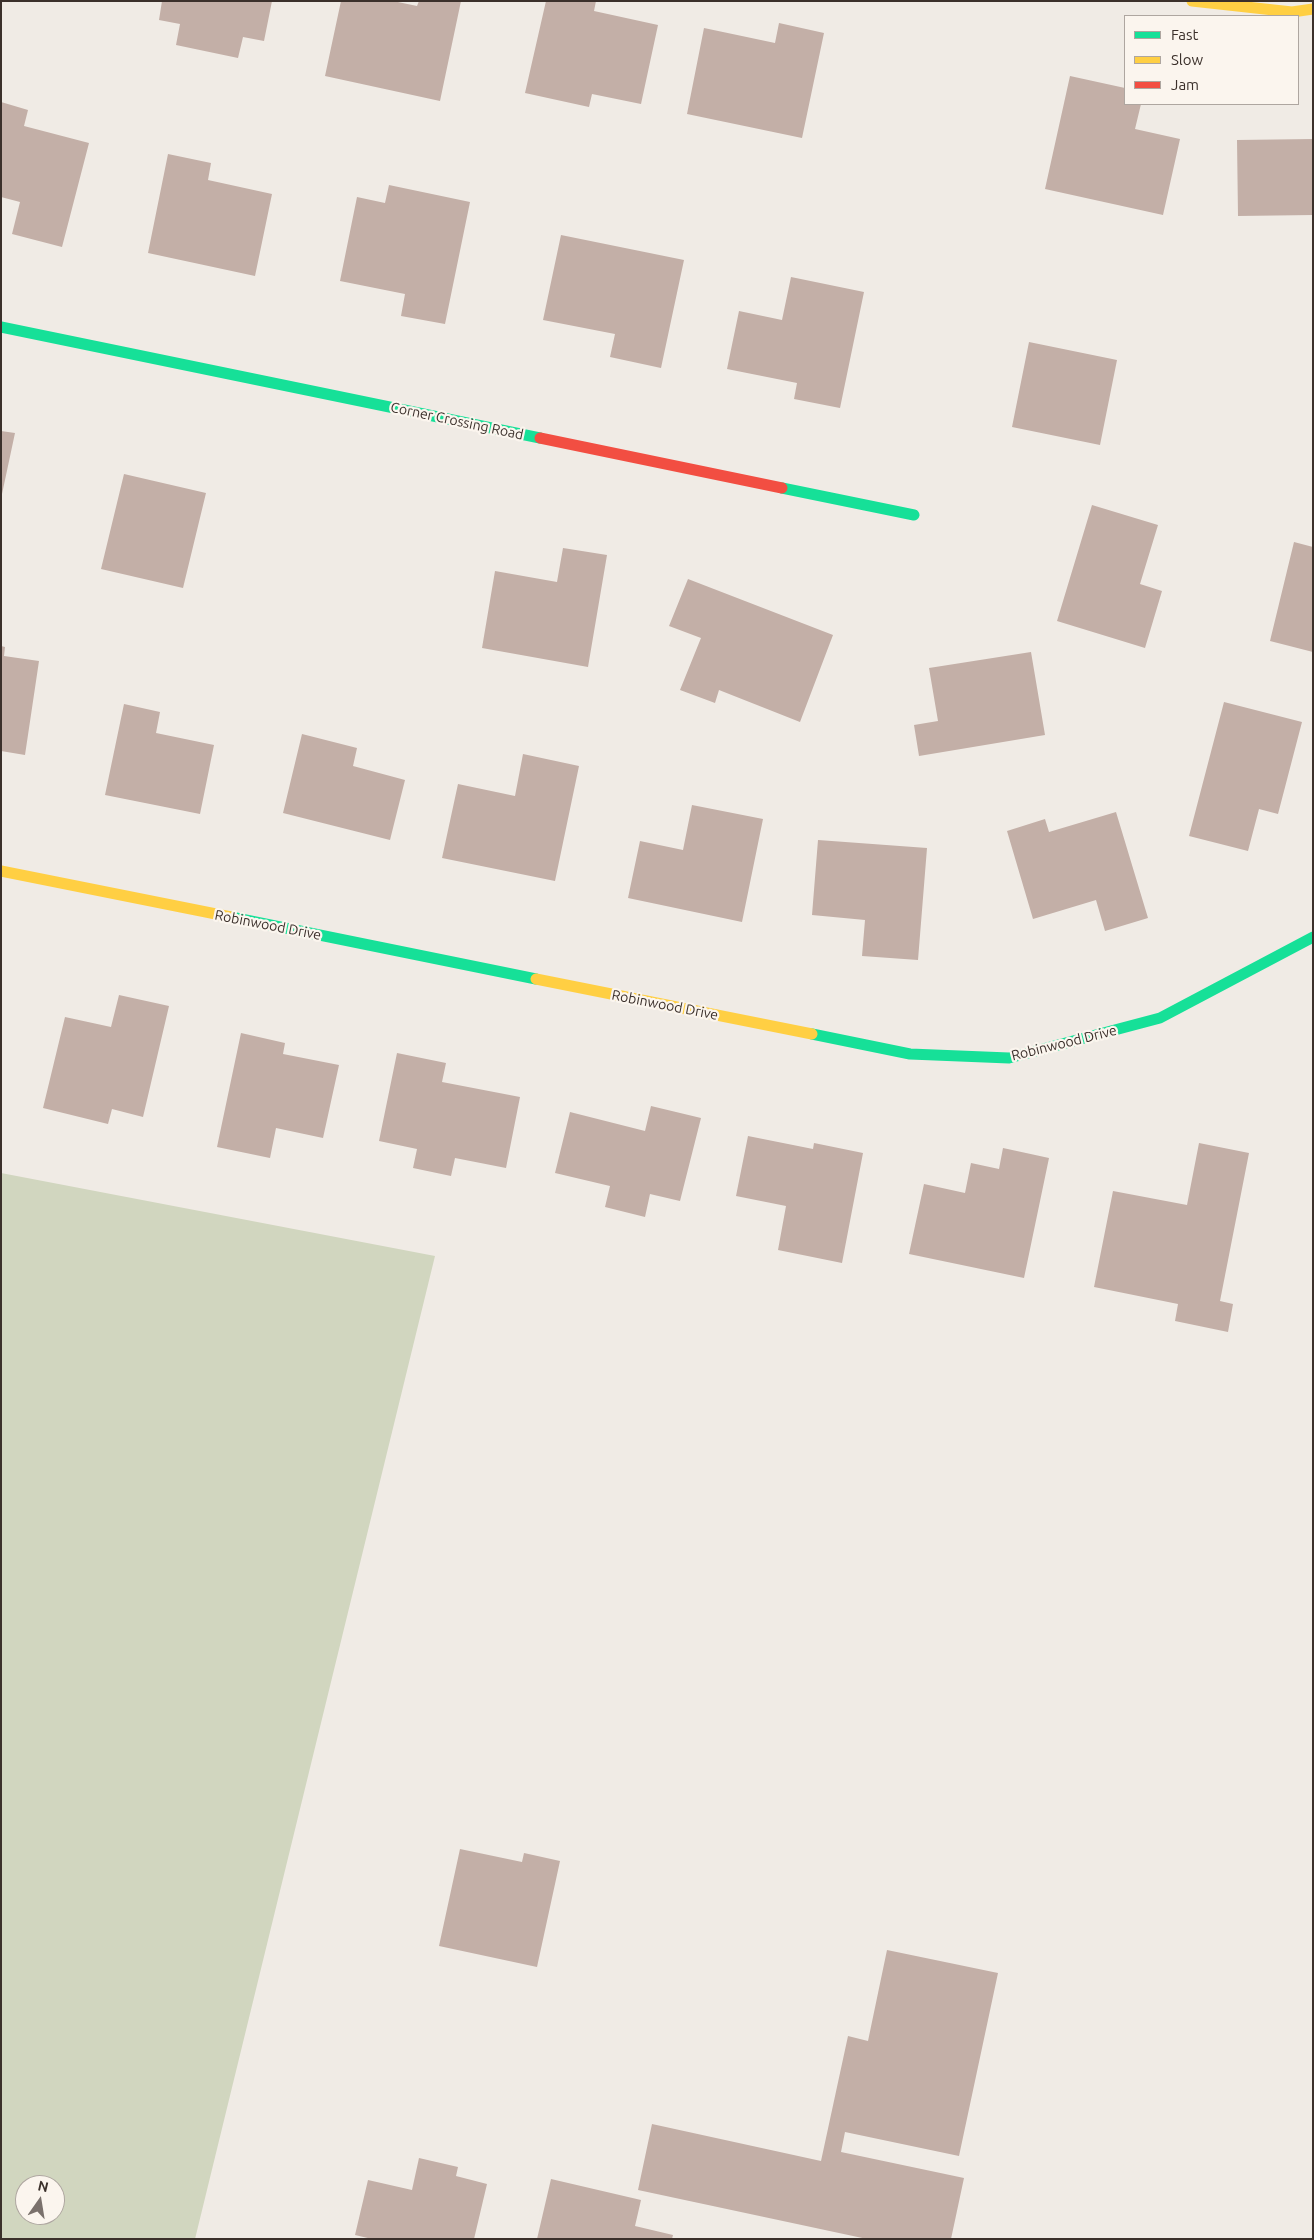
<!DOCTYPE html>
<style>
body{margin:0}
#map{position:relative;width:1314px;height:2240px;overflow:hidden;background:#f0ebe5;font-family:Ubuntu,sans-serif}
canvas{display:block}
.frame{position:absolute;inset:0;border:2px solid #3b302b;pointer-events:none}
.legend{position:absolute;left:1124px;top:15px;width:175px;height:90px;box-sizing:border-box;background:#fbf5ee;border:1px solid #aea6a0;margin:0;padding:6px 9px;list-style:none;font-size:15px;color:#3b302b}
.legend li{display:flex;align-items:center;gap:10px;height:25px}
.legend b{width:25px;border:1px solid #aea6a0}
.north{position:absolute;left:15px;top:2175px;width:50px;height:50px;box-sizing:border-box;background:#fbf5ee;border:1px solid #aea6a0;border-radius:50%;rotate:13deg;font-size:14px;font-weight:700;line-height:20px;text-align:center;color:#3b302b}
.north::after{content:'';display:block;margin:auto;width:18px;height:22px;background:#7a716c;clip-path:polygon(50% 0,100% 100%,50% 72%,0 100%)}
</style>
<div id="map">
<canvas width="1314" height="2240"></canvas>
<div class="frame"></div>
<ul class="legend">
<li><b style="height:6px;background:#16e098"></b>Fast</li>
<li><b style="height:6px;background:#ffcf43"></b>Slow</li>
<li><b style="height:6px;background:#f24e42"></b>Jam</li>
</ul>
<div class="north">N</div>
</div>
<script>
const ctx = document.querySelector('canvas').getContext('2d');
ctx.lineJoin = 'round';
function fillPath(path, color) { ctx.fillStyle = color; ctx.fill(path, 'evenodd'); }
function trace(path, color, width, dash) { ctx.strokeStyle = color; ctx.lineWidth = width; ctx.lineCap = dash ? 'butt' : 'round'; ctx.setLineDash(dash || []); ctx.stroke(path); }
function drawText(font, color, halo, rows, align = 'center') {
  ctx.font = font + ' Ubuntu,sans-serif'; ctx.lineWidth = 4.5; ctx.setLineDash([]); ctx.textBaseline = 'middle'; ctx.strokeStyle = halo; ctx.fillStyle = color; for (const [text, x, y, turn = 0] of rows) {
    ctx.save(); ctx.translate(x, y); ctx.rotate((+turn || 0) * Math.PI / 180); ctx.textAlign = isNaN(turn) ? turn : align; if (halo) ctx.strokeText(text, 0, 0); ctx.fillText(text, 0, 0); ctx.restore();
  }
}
fillPath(new Path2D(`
 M 1,1173 L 435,1256 L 195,2239 L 1,2239 ZM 25,2185 L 55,2185 L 55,2215 L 25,2215 Z`), '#d1d6bf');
fillPath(new Path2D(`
 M 162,1 L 272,1 L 264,41 L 243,37 L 238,58 L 176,45 L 180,24 L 159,20 Z
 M 341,1 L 393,1 L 417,6 L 419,1 L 461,1 L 440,101 L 325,76 Z
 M 546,1 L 596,1 L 594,11 L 658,25 L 641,104 L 592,94 L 589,107 L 525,93 Z
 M 779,23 L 824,33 L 802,138 L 687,114 L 704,28 L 775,43 Z
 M 1070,76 L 1125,88 L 1125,104 L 1141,104 L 1135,129 L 1180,139 L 1163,215 L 1045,189 Z
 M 1,102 L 28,110 L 24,126 L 89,143 L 62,247 L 12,234 L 20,202 L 1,197 Z
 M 1313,139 L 1313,215 L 1238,216 L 1237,140 Z
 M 168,154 L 211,163 L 208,180 L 272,194 L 255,276 L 148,253 Z
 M 389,185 L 470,202 L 445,324 L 401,316 L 405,294 L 340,281 L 357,197 L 385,203 Z
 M 561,235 L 684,260 L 661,368 L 610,357 L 615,334 L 543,320 Z
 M 791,277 L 864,292 L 840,408 L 794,399 L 797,383 L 727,369 L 739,311 L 782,320 Z
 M 1029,342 L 1117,360 L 1100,445 L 1012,427 Z
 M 1,431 L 15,433 L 2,494 L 1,494 Z
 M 124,474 L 206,493 L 183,588 L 101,569 Z
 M 1092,505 L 1158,525 L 1140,584 L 1162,591 L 1145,648 L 1057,621 Z
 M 1294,542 L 1313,547 L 1313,652 L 1270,641 Z
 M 563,548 L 607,555 L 588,667 L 482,648 L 495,571 L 557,582 Z
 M 688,579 L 833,635 L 800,722 L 719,690 L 715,703 L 680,690 L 701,638 L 669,626 Z
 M 1,646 L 5,647 L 4,656 L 39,661 L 25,755 L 1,751 Z
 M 1031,652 L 1045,735 L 919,756 L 914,725 L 938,721 L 929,668 Z
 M 1224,702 L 1302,722 L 1278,814 L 1259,809 L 1248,851 L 1189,836 Z
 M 124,704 L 160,712 L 156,733 L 214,745 L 200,814 L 105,795 Z
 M 302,734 L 357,748 L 353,766 L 405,780 L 390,840 L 283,813 Z
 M 523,754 L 579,766 L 555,881 L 442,858 L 458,784 L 515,796 Z
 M 692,805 L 763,819 L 742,922 L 628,898 L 640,841 L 683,850 Z
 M 1116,812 L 1148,918 L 1105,931 L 1096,900 L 1033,919 L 1007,831 L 1045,819 L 1049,832 Z
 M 818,840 L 927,848 L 918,960 L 862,956 L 865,920 L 812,915 Z
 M 119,995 L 169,1006 L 143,1117 L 112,1109 L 108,1124 L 43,1108 L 65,1017 L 111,1027 Z
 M 241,1033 L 285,1043 L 283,1054 L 339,1065 L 323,1138 L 276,1128 L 270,1158 L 217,1147 Z
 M 397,1053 L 446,1063 L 442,1082 L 520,1097 L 506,1168 L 455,1158 L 451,1176 L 413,1168 L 417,1149 L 379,1141 Z
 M 651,1106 L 701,1118 L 680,1201 L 650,1194 L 645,1217 L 605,1207 L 610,1186 L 555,1173 L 570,1112 L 645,1131 Z
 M 748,1136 L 813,1149 L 814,1143 L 863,1153 L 842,1263 L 778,1250 L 786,1206 L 736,1196 Z
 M 1199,1143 L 1249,1153 L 1220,1301 L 1233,1304 L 1228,1332 L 1175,1321 L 1178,1304 L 1094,1287 L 1113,1191 L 1187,1205 Z
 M 1003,1148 L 1049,1158 L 1024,1278 L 909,1254 L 924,1184 L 965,1193 L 971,1163 L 999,1169 Z
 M 460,1849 L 522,1862 L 524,1853 L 560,1861 L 537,1967 L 439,1946 Z
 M 887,1950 L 998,1973 L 959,2156 L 845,2132 L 841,2152 L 964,2178 L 951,2239 L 867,2239 L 638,2190 L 652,2124 L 821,2161 L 848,2036 L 868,2041 Z
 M 419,2158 L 458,2167 L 456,2176 L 487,2184 L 474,2239 L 372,2239 L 355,2235 L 368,2180 L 412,2190 Z
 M 551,2179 L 641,2200 L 635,2226 L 673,2235 L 672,2239 L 537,2239 Z`), '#c3afa7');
trace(new Path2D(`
 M 1,327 L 540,438
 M 782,488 L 914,515
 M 231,917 L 536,979
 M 812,1034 L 910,1054 L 1009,1058 L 1160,1018 L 1313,937`), '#16e098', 11);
trace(new Path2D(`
 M 1192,1 L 1292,12 L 1313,9
 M 1,871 L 231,917
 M 536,979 L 812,1034`), '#ffcf43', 11);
trace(new Path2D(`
 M 540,438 L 782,488`), '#f24e42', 11);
drawText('14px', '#3b302b', '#fbf5ee', [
 ["Corner Crossing Road",457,421,12],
 ["Robinwood Drive",268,925,11],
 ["Robinwood Drive",665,1005,11],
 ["Robinwood Drive",1064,1043,-14]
]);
</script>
